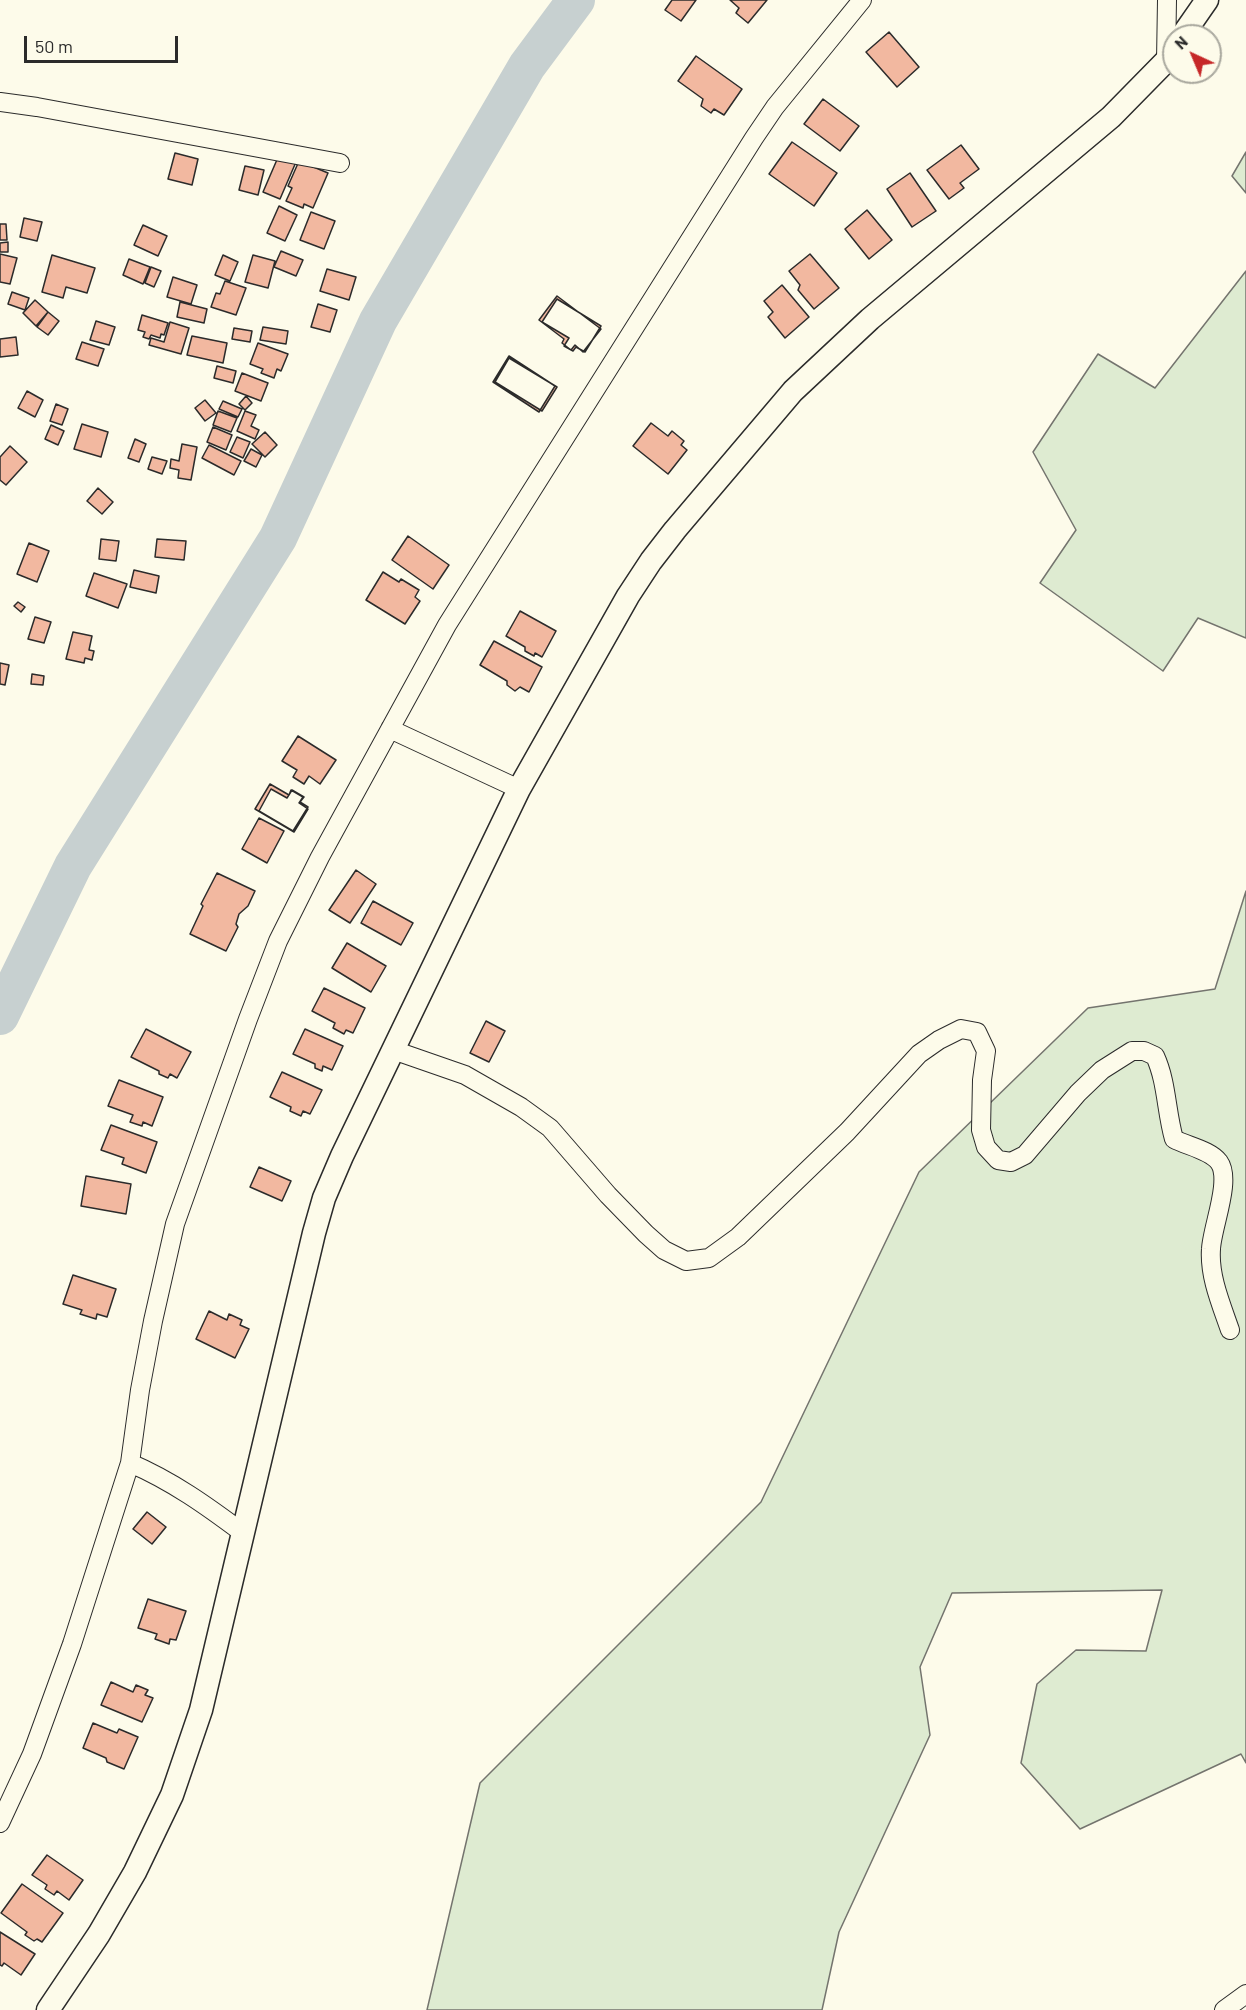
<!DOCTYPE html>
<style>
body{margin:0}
#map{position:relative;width:1246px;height:2010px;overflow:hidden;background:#fdfbea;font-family:Barlow,sans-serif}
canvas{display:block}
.north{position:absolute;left:1162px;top:24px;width:60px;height:60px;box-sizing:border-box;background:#fdfbea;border:2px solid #a9a89e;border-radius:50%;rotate:316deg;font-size:16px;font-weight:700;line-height:24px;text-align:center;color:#2b2b2b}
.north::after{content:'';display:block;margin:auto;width:21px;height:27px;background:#c62828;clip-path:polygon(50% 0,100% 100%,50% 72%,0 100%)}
.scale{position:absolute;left:24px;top:36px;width:154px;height:27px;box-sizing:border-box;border:3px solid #2b2b2b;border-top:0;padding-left:8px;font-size:18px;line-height:21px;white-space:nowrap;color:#2b2b2b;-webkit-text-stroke:4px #fdfbea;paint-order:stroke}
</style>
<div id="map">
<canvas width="1246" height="2010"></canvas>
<div class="north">N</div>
<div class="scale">50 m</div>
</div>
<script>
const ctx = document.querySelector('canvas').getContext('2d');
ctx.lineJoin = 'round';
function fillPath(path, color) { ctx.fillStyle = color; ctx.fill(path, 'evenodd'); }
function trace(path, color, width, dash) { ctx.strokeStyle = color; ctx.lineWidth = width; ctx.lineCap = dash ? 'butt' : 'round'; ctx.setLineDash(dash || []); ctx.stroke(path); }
const green = new Path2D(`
 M 1246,152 L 1246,193 L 1232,176 Z
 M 1246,271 L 1246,638 L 1198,618 L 1163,671 L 1040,583 L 1076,530 L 1033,452 L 1098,354 L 1155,388 Z
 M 1246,891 L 1246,1763 L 1241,1754 L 1080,1829 L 1021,1763 L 1037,1684 L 1076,1650 L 1146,1651 L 1162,1590 L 952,1593 L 920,1667 L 930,1735 L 839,1932 L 822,2010 L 427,2010 L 480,1783 L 761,1502 L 919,1172 L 1088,1008 L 1215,989 Z`);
fillPath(green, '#deebd1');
trace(green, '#74746e', 1.5);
trace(new Path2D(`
 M 0,1016 L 73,866 L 278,538 L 378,321 L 527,66 L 576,0`), '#c7d0d0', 38);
const building = new Path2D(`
 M 672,0 L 696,0 L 681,21 L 665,10 Z
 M 730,0 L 767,0 L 748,23 L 736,13 L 739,8 Z
 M 889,32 L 919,67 L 897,87 L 866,52 Z
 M 696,56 L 742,89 L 724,115 L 714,109 L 711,113 L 701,106 L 703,99 L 678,81 Z
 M 823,99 L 859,126 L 840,151 L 804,124 Z
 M 792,142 L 837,173 L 814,206 L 769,174 Z
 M 961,145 L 979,169 L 960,183 L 964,188 L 949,199 L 927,170 Z
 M 175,153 L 198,159 L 192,185 L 168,179 Z
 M 279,155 L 296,162 L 280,199 L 263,192 Z
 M 299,161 L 328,173 L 313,208 L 304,204 L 303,208 L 286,201 L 292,188 L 288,186 Z
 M 245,166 L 264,170 L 258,195 L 239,190 Z
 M 910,173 L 936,211 L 912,227 L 887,189 Z
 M 279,206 L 297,215 L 285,241 L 267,233 Z
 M 867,210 L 892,240 L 869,259 L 845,229 Z
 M 311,212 L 335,221 L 324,249 L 300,240 Z
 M 24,218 L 42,222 L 37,241 L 20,237 Z
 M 0,224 L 6,224 L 7,240 L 0,240 Z
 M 143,225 L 167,236 L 158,256 L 134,245 Z
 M 8,242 L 8,252 L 0,252 L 0,243 Z
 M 281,251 L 303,260 L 296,276 L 274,267 Z
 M 0,254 L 17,258 L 10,284 L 0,282 Z
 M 810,254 L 839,288 L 814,309 L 798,290 L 800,285 L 789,271 Z
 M 52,255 L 95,268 L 87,293 L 66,287 L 63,298 L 42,292 Z
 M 223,255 L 238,262 L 230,281 L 215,275 Z
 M 253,255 L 275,261 L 268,288 L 245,282 Z
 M 129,259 L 150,267 L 143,284 L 123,275 Z
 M 151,267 L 161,271 L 154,287 L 145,283 Z
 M 327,269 L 356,277 L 349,300 L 320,291 Z
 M 173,277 L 197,285 L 191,304 L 167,297 Z
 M 225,281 L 246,288 L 236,315 L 211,307 L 216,293 L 220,294 Z
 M 782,285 L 809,317 L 785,338 L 768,317 L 773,312 L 764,301 Z
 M 12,292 L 29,298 L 25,310 L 8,304 Z
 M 557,296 L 601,329 L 583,352 L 575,345 L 571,350 L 562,343 L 564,339 L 539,320 Z
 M 557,299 L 601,326 L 585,352 L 576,347 L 573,351 L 564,346 L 569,338 L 542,322 Z
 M 35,300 L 48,312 L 36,326 L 23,313 Z
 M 180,302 L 207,309 L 204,323 L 177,317 Z
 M 318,304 L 337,310 L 330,332 L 311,327 Z
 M 48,312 L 59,321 L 48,335 L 37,327 Z
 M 142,315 L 168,323 L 164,335 L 161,334 L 160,338 L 151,335 L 149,339 L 143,337 L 145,332 L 138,330 Z
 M 96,321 L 115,327 L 109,345 L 90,340 Z
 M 170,322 L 189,328 L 181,354 L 149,345 L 151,338 L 164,342 Z
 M 263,327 L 288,331 L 286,344 L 260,340 Z
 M 234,328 L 252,331 L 250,342 L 232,339 Z
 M 192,336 L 227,343 L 223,363 L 187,355 Z
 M 16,337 L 18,355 L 0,357 L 0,339 Z
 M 82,342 L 104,349 L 98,366 L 76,359 Z
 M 258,343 L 288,354 L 281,371 L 277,369 L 274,378 L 261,373 L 263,369 L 250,364 Z
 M 509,356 L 555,386 L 539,412 L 493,382 Z
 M 509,358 L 557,387 L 542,411 L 495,382 Z
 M 217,366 L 236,371 L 233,383 L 214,378 Z
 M 242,373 L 268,383 L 261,401 L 235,391 Z
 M 27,391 L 43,400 L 35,417 L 18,408 Z
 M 246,396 L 252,403 L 245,410 L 239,404 Z
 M 205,400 L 216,413 L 205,421 L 195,408 Z
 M 223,401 L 242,409 L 238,417 L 219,409 Z
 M 56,404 L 68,409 L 62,425 L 50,421 Z
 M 218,411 L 237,418 L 231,432 L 213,425 Z
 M 245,411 L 256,415 L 251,426 L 259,430 L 255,439 L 237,431 Z
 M 651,423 L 668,436 L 672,431 L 684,441 L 681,445 L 687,450 L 668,474 L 633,446 Z
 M 82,424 L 108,432 L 101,457 L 74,449 Z
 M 51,425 L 64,431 L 58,445 L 45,439 Z
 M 213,427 L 232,435 L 226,450 L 207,442 Z
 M 265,432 L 277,445 L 265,457 L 252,444 Z
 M 237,437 L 250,442 L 243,458 L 230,452 Z
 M 135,439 L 146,444 L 139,462 L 128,458 Z
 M 182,444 L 197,447 L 191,480 L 178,478 L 179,470 L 170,468 L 171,459 L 179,461 Z
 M 209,445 L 241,461 L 234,475 L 202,458 Z
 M 10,446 L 27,462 L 6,485 L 0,480 L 0,457 Z
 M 251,449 L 262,455 L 256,467 L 244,461 Z
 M 152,457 L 167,461 L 162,474 L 148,469 Z
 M 98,488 L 113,502 L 102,514 L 87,501 Z
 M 408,536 L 449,565 L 433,589 L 392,560 Z
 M 101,539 L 119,541 L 116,561 L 99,559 Z
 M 157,539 L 186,541 L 184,560 L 155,557 Z
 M 29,543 L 49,551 L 37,582 L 17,574 Z
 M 134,570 L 159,576 L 156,593 L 130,587 Z
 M 383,572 L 399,582 L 401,579 L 419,590 L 415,597 L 420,601 L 405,624 L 366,600 Z
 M 94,573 L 127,584 L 118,608 L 86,596 Z
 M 18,602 L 25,607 L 21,612 L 14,606 Z
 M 520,611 L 556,631 L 542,657 L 535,653 L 534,656 L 525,651 L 525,647 L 506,636 Z
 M 35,617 L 51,622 L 44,643 L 28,639 Z
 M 73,632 L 92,636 L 89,650 L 94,651 L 92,660 L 85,658 L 84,663 L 66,659 Z
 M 494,641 L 542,667 L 529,692 L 520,687 L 515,691 L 507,685 L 507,681 L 480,665 Z
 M 0,663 L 9,665 L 5,685 L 0,684 Z
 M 32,674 L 44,676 L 43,685 L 31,684 Z
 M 298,736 L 336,760 L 320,784 L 309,776 L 304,784 L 293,777 L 297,770 L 282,761 Z
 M 270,784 L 289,795 L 291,790 L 303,797 L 299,803 L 308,809 L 294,832 L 255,809 Z
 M 271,789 L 287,798 L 292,790 L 304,797 L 300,802 L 308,807 L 293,831 L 259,811 Z
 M 259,818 L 284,831 L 267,863 L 242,849 Z
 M 356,870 L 376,884 L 350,923 L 329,910 Z
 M 217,873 L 255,891 L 248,906 L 239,914 L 236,924 L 238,927 L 226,951 L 190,934 L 203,906 L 201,904 Z
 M 373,901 L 413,923 L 401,945 L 361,923 Z
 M 347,943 L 386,966 L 371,992 L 332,968 Z
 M 324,988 L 365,1008 L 353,1033 L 346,1030 L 344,1034 L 333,1028 L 335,1023 L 312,1011 Z
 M 486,1021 L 505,1031 L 489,1062 L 470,1053 Z
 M 146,1029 L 191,1052 L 177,1078 L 170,1074 L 168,1078 L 159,1074 L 159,1071 L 131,1057 Z
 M 305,1029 L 343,1046 L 332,1070 L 323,1066 L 322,1071 L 315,1068 L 315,1064 L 293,1054 Z
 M 282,1072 L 322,1090 L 310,1114 L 303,1111 L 301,1116 L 290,1111 L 291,1107 L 270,1097 Z
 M 119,1080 L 163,1097 L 152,1126 L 143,1122 L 142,1126 L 130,1122 L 133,1115 L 108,1106 Z
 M 111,1125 L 157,1142 L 146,1173 L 122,1164 L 124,1158 L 101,1150 Z
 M 259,1167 L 291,1181 L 282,1201 L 250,1187 Z
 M 86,1176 L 131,1184 L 126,1214 L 81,1206 Z
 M 73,1275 L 116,1289 L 107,1317 L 97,1314 L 96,1319 L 80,1314 L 82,1310 L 63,1304 Z
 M 209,1311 L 227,1320 L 229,1314 L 242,1320 L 240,1325 L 249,1329 L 235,1358 L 196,1339 Z
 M 147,1512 L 166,1527 L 152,1544 L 133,1529 Z
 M 148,1599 L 186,1611 L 176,1640 L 170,1639 L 169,1644 L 155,1639 L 157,1634 L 138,1628 Z
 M 111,1682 L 133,1692 L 136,1685 L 148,1690 L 145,1695 L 153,1698 L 142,1722 L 101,1705 Z
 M 93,1723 L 117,1733 L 119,1729 L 138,1737 L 124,1769 L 107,1762 L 106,1758 L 83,1748 Z
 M 47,1855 L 83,1880 L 69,1900 L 57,1891 L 54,1895 L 45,1889 L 47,1885 L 32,1875 Z
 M 22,1884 L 63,1913 L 42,1942 L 37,1939 L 34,1941 L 25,1935 L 27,1932 L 1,1913 Z
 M 0,1932 L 35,1954 L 21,1975 L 4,1963 L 2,1966 L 0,1965 Z`);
fillPath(building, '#f2b8a0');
trace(building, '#2b2b2b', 1.5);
const minor = new Path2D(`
 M 1166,61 L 1167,0
 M 0,102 L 37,107 L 340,163
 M 390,729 L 519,789
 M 393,1050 L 465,1075 L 521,1107 L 550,1128 L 608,1195 L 646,1234 L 664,1250 L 686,1261 L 709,1258 L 738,1237 L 847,1132 L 919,1054 L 939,1040 L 961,1029 L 977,1032 L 986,1051 L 982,1080 L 981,1130 L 986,1147 L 998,1160 L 1011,1162 L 1025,1155 L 1078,1093 L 1102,1070 L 1132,1051 L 1144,1051 L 1155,1056 C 1167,1082 1166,1111 1174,1139 C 1187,1146 1210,1150 1219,1162 C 1232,1180 1212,1227 1211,1249 C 1209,1276 1221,1304 1230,1330
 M 130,1463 C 172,1481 207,1506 243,1533
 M 0,1823 L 32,1754 L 72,1644 L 130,1463 L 140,1390 L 153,1321 L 175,1224 L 248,1019 L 278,941 L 320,857 L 447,625 L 754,138 L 775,107 L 862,0
 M 1224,2010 L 1246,1994`);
const tertiary = new Path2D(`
 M 1182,36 L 1207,0
 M 48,2010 L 99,1934 L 135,1872 L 172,1795 L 201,1710 L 314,1233 L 324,1198 L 342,1156 L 519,789 L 628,596 L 651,561 L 675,530 L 793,391 L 870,319 L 1111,117 L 1166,61 L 1174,49`);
trace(minor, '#2b2b2b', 20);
trace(tertiary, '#2b2b2b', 25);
trace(minor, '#fdfbea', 18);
trace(tertiary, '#fdfbea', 22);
</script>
